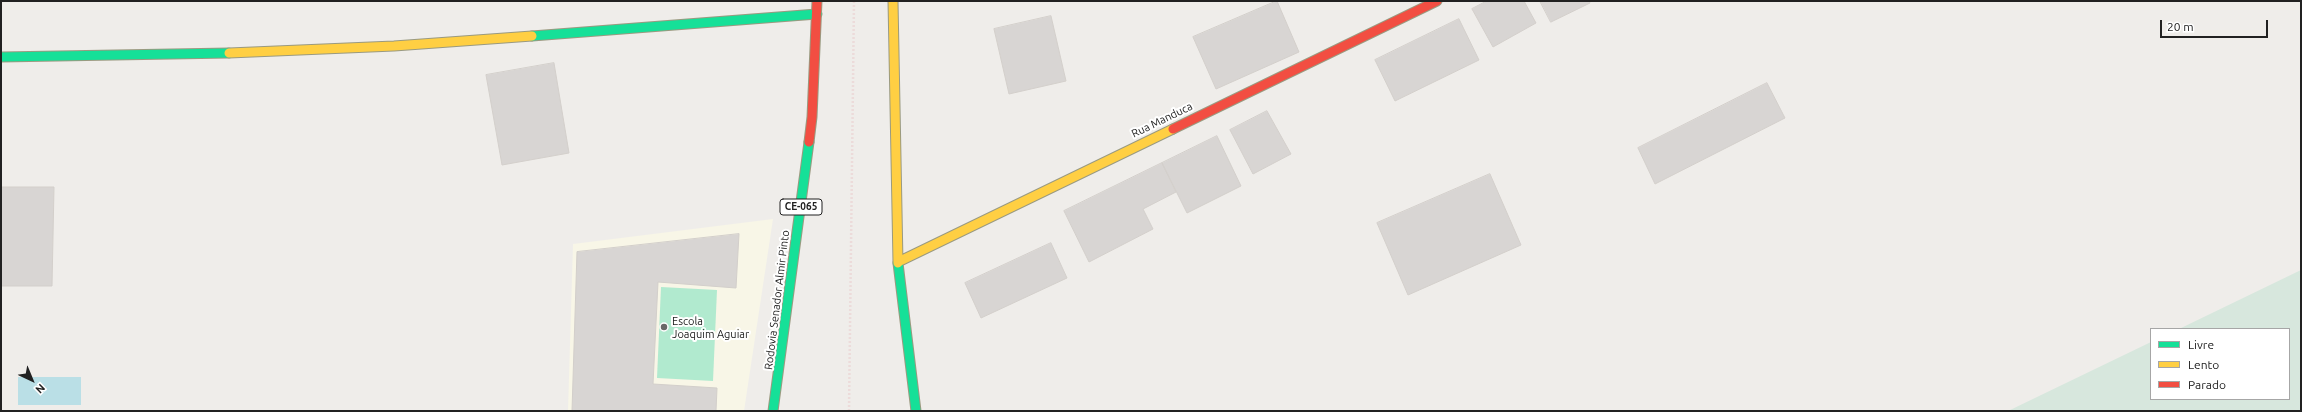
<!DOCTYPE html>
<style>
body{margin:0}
#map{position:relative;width:2302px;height:412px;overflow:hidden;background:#efedea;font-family:Ubuntu,sans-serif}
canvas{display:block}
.frame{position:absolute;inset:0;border:2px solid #212121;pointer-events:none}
.legend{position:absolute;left:2150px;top:328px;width:140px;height:72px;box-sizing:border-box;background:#fff;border:1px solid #a6a6a6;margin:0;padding:5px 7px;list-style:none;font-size:12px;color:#212121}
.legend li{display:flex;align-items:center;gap:8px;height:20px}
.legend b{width:20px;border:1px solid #a6a6a6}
.north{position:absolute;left:12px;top:360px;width:40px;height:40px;-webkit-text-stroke:3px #fff;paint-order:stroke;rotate:136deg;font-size:11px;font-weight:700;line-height:16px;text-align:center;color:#212121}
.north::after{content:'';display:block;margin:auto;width:14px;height:18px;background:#212121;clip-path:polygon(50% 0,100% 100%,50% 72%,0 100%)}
.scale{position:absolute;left:2160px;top:20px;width:108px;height:18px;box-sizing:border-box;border:2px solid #212121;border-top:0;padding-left:5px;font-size:12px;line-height:14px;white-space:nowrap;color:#212121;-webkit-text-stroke:3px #fff;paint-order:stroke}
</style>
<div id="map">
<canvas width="2302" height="412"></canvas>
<div class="frame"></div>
<ul class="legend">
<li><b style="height:5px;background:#16e098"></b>Livre</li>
<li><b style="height:5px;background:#ffcf43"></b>Lento</li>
<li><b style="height:5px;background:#f24e42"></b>Parado</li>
</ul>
<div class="north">N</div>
<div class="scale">20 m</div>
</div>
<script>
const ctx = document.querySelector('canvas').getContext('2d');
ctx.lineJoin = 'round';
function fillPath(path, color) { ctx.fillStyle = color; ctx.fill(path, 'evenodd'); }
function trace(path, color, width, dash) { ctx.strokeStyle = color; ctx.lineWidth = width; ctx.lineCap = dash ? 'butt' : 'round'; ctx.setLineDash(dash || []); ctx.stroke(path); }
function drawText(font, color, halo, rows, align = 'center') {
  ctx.font = font + ' Ubuntu,sans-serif'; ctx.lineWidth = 4; ctx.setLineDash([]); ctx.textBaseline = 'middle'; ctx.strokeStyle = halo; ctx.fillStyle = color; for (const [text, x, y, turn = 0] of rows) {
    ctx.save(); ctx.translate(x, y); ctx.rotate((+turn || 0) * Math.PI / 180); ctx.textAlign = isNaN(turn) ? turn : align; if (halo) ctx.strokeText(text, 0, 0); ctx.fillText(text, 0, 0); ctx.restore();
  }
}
fillPath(new Path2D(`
 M 773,219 L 744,411 L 568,411 L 573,244 Z`), '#f8f6e7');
fillPath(new Path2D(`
 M 2301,270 L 2301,411 L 2008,411 L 2151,342 L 2151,399 L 2289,399 L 2289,329 L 2179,329 Z`), '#d7e7dd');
fillPath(new Path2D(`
 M 661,287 L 717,290 L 713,381 L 657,378 Z`), '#b1eacf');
fillPath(new Path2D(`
 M 18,377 L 81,377 L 81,405 L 18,405 Z`), '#badfe6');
const building = new Path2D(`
 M 1277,1 L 1299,52 L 1216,89 L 1193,37 Z
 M 1487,1 L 1524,1 L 1536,23 L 1493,47 L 1472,9 Z
 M 1540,1 L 1589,1 L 1590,3 L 1551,22 Z
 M 1051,16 L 1066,81 L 1009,94 L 994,29 Z
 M 1459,19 L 1479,60 L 1395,101 L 1375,60 Z
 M 554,63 L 569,153 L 502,165 L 486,75 Z
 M 1767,83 L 1785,118 L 1655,184 L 1638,148 Z
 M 1267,111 L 1291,154 L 1253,174 L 1230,130 Z
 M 1217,136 L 1241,186 L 1187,213 L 1162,163 Z
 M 1162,163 L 1176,192 L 1143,209 L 1153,229 L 1089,262 L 1064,211 Z
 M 1490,174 L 1521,245 L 1408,295 L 1377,223 Z
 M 1,187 L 54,187 L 52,286 L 1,286 Z
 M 739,234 L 736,288 L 658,282 L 653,384 L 717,388 L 716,411 L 572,411 L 577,252 Z
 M 1051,243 L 1067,278 L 981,318 L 965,283 Z`);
fillPath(building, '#d8d5d3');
trace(building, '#d3cfcb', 1);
const fast = new Path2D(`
 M 532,36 L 817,14
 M 1,57 L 229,53
 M 898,263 L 916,411
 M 773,411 L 809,142`);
const slow = new Path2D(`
 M 893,1 L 898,263
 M 229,53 L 394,46 L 532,36
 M 898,262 L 1173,129`);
const jam = new Path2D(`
 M 1173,129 L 1437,1
 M 809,142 L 812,117 L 817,1`);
trace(fast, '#9a9a80', 11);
trace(slow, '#9a9a80', 11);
trace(jam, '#9a9a80', 11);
trace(new Path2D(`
 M 849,411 L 854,1`), '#ecdbda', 2.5, [2, 2]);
trace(fast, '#16e098', 9);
trace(slow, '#ffcf43', 9);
trace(jam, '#f24e42', 9);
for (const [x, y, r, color] of [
 [664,327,4,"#696867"]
]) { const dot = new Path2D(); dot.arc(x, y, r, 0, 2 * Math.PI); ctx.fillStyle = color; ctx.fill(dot); trace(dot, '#fff', 1.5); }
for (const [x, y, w] of [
 [801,207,42]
]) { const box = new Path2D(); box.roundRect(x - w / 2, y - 8, w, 16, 3); ctx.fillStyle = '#fff'; ctx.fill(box); trace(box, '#212121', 1); }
drawText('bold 10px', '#212121', null, [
 ["CE-065",801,207]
]);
drawText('11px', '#212121', '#fff', [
 ["Rua Manduca",1162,120,-26],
 ["Rodovia Senador Almir Pinto",777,300,-83]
]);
drawText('11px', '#212121', '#fff', [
 ["Escola",672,321],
 ["Joaquim Aguiar",672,334]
], 'left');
</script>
